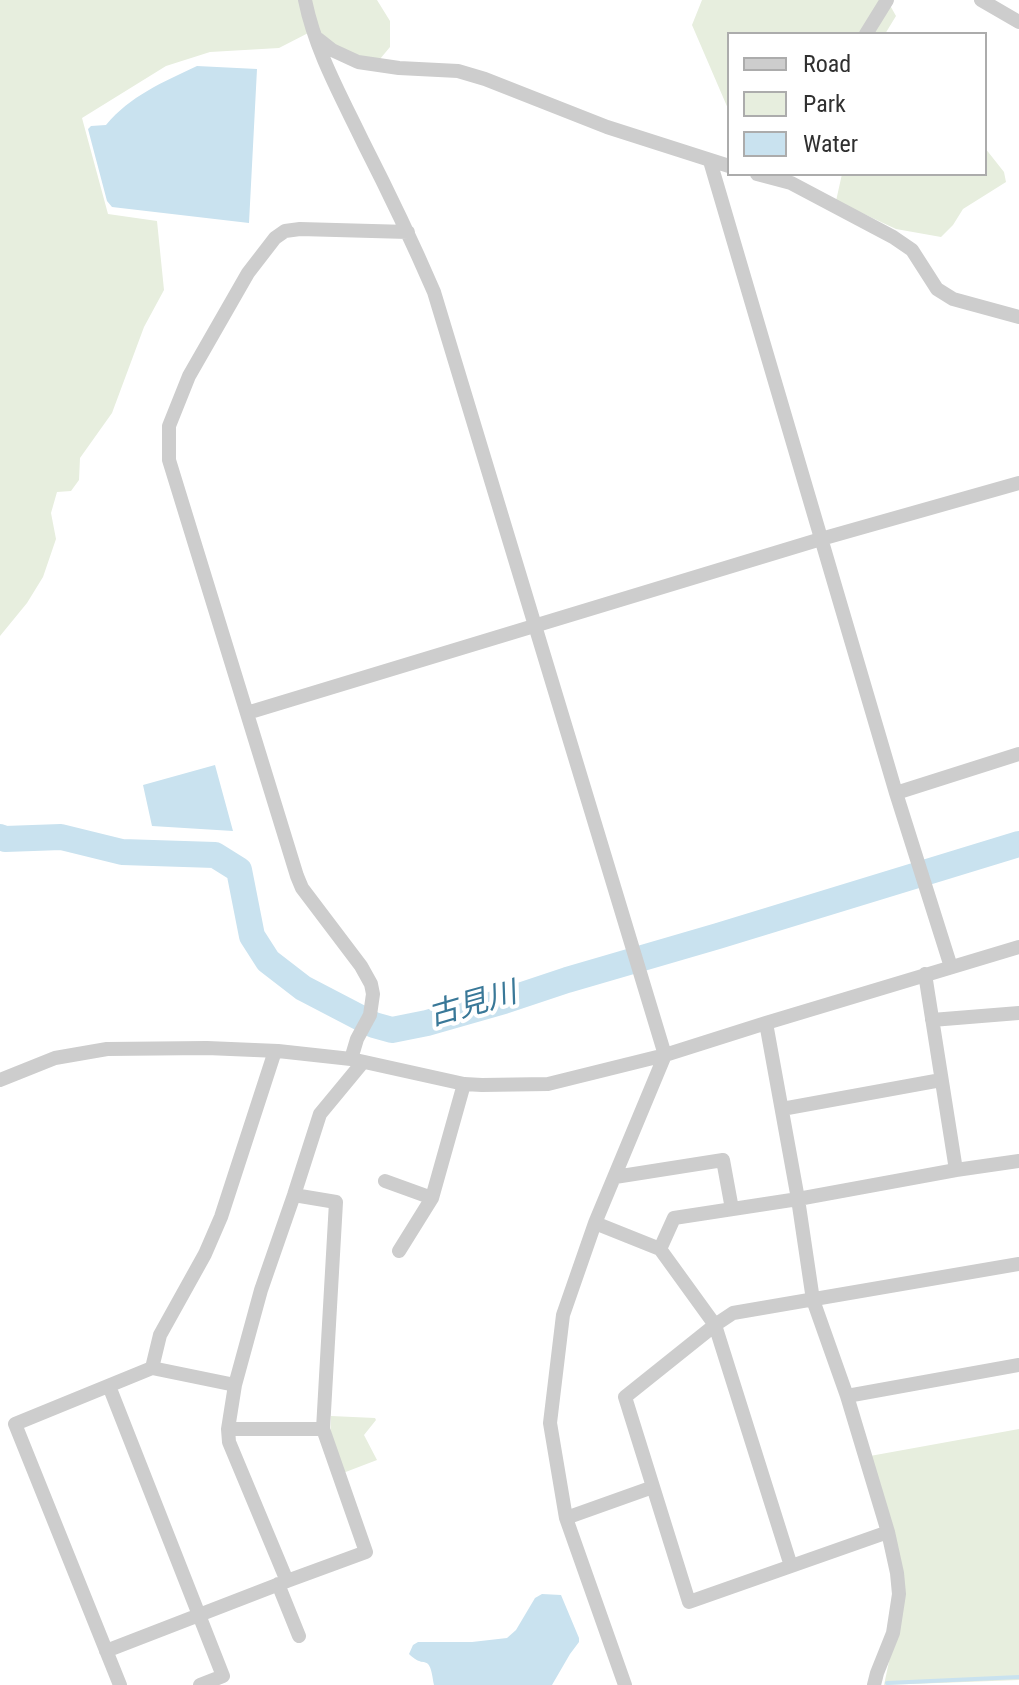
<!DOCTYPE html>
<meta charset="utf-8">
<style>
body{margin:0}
#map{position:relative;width:1019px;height:1685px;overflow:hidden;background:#fff;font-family:"Roboto Condensed",sans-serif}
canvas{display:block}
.legend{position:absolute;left:727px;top:32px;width:260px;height:144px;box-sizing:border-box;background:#fff;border:2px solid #acacac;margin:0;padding:10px 14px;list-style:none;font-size:24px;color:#303030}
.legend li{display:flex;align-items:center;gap:16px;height:40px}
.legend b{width:40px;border:2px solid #acacac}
</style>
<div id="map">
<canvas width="1019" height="1685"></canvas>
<ul class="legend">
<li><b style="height:10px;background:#cdcdcd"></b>Road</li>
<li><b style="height:22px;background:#e7eede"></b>Park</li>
<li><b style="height:22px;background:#c9e2ef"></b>Water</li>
</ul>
</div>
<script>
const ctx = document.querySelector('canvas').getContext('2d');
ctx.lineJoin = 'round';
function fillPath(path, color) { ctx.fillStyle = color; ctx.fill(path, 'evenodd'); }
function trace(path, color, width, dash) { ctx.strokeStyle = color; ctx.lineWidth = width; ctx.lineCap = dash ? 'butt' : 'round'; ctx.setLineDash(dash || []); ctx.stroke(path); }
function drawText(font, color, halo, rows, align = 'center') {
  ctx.font = font + ' "Roboto Condensed","Noto Sans JP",sans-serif'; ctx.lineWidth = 8; ctx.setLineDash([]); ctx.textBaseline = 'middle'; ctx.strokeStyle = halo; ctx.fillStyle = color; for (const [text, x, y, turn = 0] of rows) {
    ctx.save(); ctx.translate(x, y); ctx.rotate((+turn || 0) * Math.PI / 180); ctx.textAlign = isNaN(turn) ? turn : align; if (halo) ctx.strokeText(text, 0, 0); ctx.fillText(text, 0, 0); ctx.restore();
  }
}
fillPath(new Path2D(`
 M 0,0 L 377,0 L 390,21 L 390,47 L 380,59 C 349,57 339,50 316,29 L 279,48 L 210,52 L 166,66 L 82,118 L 108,214 L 157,221 L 164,290 L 144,327 L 112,413 L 80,458 L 79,480 L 71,491 L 57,492 L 51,513 L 56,539 L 43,577 L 27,603 L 0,636 Z
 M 702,0 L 887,0 L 896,16 L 885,34 L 729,34 L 729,111 L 692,25 Z
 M 985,148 L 1004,172 L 1006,182 L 963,209 L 953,225 L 941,237 L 896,229 L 836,201 L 842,174 L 985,174 Z
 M 331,1416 L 375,1418 L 376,1420 L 364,1435 L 377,1460 L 343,1473 L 330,1440 Z
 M 1019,1429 L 1019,1680 L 884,1685 L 900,1610 L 870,1456 Z`), '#e7eede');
fillPath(new Path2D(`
 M 197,66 L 257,69 L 249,223 L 112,207 L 107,201 L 88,129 L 91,126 L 106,125 C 130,96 163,82 197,66 Z
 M 215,765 L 233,831 L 152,826 L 143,785 Z
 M 542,1594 L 561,1595 L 579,1638 L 579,1642 L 570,1654 L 552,1685 L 434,1685 C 429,1650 426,1671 409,1654 L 413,1645 L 418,1642 L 472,1642 L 507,1638 L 516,1630 L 535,1598 Z`), '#c9e2ef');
trace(new Path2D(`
 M 887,1683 L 1019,1677`), '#c9e2ef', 4);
trace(new Path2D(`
 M 0,837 L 5,839 L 61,837 L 122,852 L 215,855 L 239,870 L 252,936 L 268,961 L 303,988 L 374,1025 L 392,1030 L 427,1023 L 504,1001 L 567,980 L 718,936 L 1019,844`), '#c9e2ef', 26);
trace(new Path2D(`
 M 305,0 C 315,50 341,96 363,142 C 388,191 412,241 434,292 L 665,1055 L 595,1223 L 563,1315 L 550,1423 L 566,1518 L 625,1685
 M 981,0 L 1019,22
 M 866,34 L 887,0
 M 318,39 L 332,50 L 358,62 L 399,68 L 458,71 L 485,79 L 607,127 L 729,166
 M 710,161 L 896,793 L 951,967
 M 757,174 L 791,183 L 893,237 L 912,250 L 937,289 L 953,299 L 1019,317
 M 247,713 L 821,539 L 1019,483
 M 896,793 L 1019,754
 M 925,974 L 956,1170
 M 932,1020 L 1019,1013
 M 766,1023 L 798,1199 L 813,1300 L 847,1396 L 888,1532 L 897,1573 L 899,1594 L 893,1633 L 877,1673 L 874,1685
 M 351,1059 L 357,1039 L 370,1015 L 373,994 L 371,984 L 361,966 L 302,888 L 297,876 L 169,460 L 169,426 L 189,376 L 248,273 L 275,238 L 285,231 L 300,229 L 408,232
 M 0,1080 L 55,1058 L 107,1049 L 207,1048 L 278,1051 L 351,1059 L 464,1084 L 482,1085 L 548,1084 L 665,1055 L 766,1023 L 1019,947
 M 782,1109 L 941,1080
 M 615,1177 L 723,1160 L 732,1209
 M 385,1181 L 432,1198
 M 595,1223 L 660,1249 L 715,1325 L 791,1566
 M 660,1249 L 674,1218 L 798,1199 L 956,1170 L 1019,1161
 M 399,1251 L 432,1198 L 464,1084
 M 152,1368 L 235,1385
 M 109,1386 L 223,1676 L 200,1685
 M 847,1396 L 1019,1365
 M 228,1429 L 323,1429
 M 566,1518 L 653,1487
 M 888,1532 L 689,1602 L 625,1397 L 715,1325 L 733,1313 L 1019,1264
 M 287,1581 L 229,1442 L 228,1429 L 235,1385 L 261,1290 L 294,1195 L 320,1114 L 363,1062
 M 278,1584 L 299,1636
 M 106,1651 L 287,1581 L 366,1552 L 323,1429 L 336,1202 L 294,1195
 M 120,1685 L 15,1424 L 152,1368 L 160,1335 L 205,1254 L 221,1217 L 275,1051`), '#cdcdcd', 14);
drawText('italic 30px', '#397898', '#fff', [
 ["古見川",473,1006,-16]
]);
</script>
